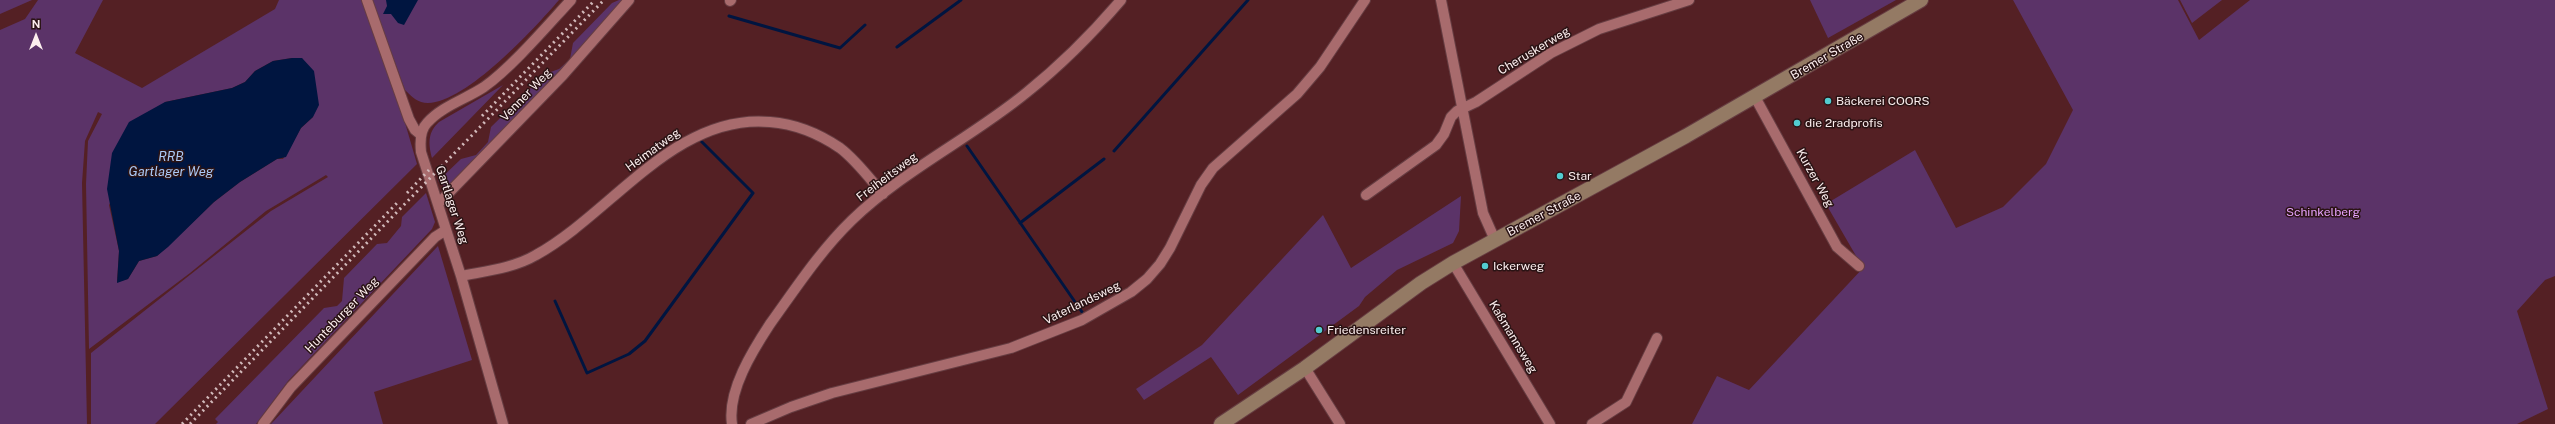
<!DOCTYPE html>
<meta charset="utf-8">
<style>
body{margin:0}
#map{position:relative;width:2555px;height:424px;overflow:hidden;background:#542024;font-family:"Public Sans",sans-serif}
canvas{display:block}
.north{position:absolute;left:16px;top:16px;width:40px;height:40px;-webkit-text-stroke:3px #2a1314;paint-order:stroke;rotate:0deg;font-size:11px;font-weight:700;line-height:16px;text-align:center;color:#fceeee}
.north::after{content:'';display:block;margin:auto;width:14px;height:18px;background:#fceeee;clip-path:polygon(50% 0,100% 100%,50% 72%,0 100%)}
</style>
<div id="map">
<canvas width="2555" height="424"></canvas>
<div class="north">N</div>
</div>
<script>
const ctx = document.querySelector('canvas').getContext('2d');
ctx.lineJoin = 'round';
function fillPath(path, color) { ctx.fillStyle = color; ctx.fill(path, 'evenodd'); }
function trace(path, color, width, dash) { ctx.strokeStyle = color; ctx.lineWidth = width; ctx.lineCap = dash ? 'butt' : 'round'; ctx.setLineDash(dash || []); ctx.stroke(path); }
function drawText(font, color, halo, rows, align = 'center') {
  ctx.font = font + ' "Public Sans",sans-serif'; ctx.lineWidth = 3; ctx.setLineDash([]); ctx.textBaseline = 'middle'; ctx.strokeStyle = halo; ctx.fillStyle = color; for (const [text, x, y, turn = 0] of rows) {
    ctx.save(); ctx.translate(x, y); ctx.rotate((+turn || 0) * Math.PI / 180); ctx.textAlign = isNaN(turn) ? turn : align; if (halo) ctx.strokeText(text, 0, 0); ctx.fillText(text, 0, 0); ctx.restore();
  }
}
fillPath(new Path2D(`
 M 0,0 L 32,0 L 0,14 Z
 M 38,0 L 103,0 L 75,53 L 142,88 L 275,9 L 279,0 L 363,0 L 399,102 L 417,164 L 155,424 L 91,424 L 91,353 L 271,211 L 328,177 L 326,175 L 266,211 L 190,273 L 89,349 L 86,184 L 88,141 L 102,114 L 98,112 L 85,141 L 82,183 L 87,424 L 0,424 L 0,30 L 25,19 ZM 292,58 L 302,58 L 313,117 L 301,128 L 283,159 L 277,159 L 240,182 L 214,202 L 157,256 L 139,261 L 128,279 L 117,282 L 119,251 L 109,205 L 165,102 L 232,88 L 245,82 L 255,71 L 273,61 Z
 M 372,0 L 559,0 C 534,29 467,102 428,103 C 418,103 412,97 405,90 Z
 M 619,0 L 624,0 L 561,72 L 451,185 L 445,187 L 438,181 L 461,159 L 476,155 L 488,142 L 491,127 L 545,74 L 559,69 L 570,59 L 573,43 L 612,3 Z
 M 1810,0 L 1896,0 L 1828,38 Z
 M 2013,0 L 2178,0 L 2199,40 L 2250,0 L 2555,0 L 2555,276 L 2545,280 L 2517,311 L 2548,409 L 2517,424 L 1692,424 L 1717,376 L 1749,390 L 1863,268 L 1826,204 L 1915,150 L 1956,228 L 2003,207 L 2046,164 L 2073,110 Z
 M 2180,0 L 2222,0 L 2192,23 Z
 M 503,85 L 432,158 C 428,143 428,132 439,122 Z
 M 426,193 L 435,222 L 432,229 L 288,381 L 256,424 L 216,424 L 218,422 L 215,419 L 324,308 L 337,306 L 342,301 L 344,278 L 377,244 L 387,243 L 401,226 L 402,217 Z
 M 1461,196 L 1459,231 L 1453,243 L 1397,270 L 1365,297 L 1359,306 L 1238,395 L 1211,357 L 1144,400 L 1136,389 L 1202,345 L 1323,215 L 1351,268 Z
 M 438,246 L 472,360 L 374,392 L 383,424 L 271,424 Z`), '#5b3368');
fillPath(new Path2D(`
 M 386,0 L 418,0 L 404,25 L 398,23 L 391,14 L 383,14 L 387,6 Z
 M 292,58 L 302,58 L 314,71 L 319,105 L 313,117 L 301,128 L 286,157 L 277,159 L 240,182 L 214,202 L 168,247 L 157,256 L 139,261 L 128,279 L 117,283 L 119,251 L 107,189 L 112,153 L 129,122 L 165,102 L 232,88 L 245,82 L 255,71 L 273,61 Z`), '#001540');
trace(new Path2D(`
 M 729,16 L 840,48 L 865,25
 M 897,47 L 961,0
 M 967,146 L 1082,312
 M 1114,151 L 1248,0
 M 1020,223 L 1104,159
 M 555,301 L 587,373 L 629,354 L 645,341 L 753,193 L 701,141`), '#001540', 3);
const street = new Path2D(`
 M 367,0 L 409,119 L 415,130 L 421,135
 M 1441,0 L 1483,213 L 1495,240
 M 730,1 L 731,0
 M 1755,97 L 1837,247 L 1859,266
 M 1366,195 L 1436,145 L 1444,134 L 1451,117 L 1457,111 L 1476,102 L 1551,53 L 1599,29 L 1689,0
 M 438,204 L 563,75 L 629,0
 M 1453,263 L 1550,424
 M 461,276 C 486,271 514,268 536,255 C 612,213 675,113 770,122 C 796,124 818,133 840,148 C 856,160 870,179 883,194
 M 1305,368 L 1340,424
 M 263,424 L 291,387 L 435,237 L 446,230
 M 503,424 L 461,276 L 421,152 C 420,142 420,130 427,123 C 442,106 466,99 484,87 C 512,67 547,26 571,0
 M 732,424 C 727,391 753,350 770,324 C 796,288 820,251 852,220 C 904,170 971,138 1026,93 C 1061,65 1092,34 1121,0
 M 751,424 L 791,407 L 832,393 L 1011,348 L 1082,320 L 1131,292 L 1147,279 L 1160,264 L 1170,248 L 1201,185 L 1213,168 L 1297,94 L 1320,67 L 1365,0
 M 1592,424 L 1626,402 L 1657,338`);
const secondary = new Path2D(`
 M 1221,424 L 1305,368 L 1421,283 L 1453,263 L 1686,136 L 1921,0`);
trace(street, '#663d42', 12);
trace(secondary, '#663d42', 16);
trace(street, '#a86b6d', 10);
trace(secondary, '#947a64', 14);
trace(new Path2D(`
 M 482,116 L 595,0
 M 407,193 L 429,170
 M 182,424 L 397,203
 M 190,424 L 604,0`), '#d2babb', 3, [2, 4]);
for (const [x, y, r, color] of [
 [1828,101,4,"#52ccd0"],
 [1797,123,4,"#52ccd0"],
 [1560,176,4,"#52ccd0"],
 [1485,266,4,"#52ccd0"],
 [1319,330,4,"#52ccd0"]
]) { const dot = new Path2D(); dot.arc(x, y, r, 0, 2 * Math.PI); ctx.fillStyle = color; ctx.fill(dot); trace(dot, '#2a1314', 1.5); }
drawText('12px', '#fceeee', '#2a1314', [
 ["Cheruskerweg",1534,51,-31],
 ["Bremer Straße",1827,56,-30],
 ["Venner Weg",526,95,-46],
 ["Heimatweg",653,150,-36],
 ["Freiheitsweg",887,177,-37],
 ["Kurzer Weg",1815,178,61],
 ["Gartlager Weg",452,205,72],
 ["Bremer Straße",1544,214,-28],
 ["Vaterlandsweg",1082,303,-26],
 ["Hunteburger Weg",342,315,-46],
 ["Kaßmannsweg",1513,337,59]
]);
drawText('12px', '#fceeee', '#2a1314', [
 ["Bäckerei COORS",1836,101],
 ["die 2radprofis",1805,123],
 ["Star",1568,176],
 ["Ickerweg",1493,266],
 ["Friedensreiter",1327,330]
], 'left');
drawText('12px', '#e4a0fa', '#2a1314', [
 ["Schinkelberg",2323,212]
]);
drawText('italic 13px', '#abc9f6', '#2a1314', [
 ["RRB",171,157],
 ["Gartlager Weg",171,172]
]);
</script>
